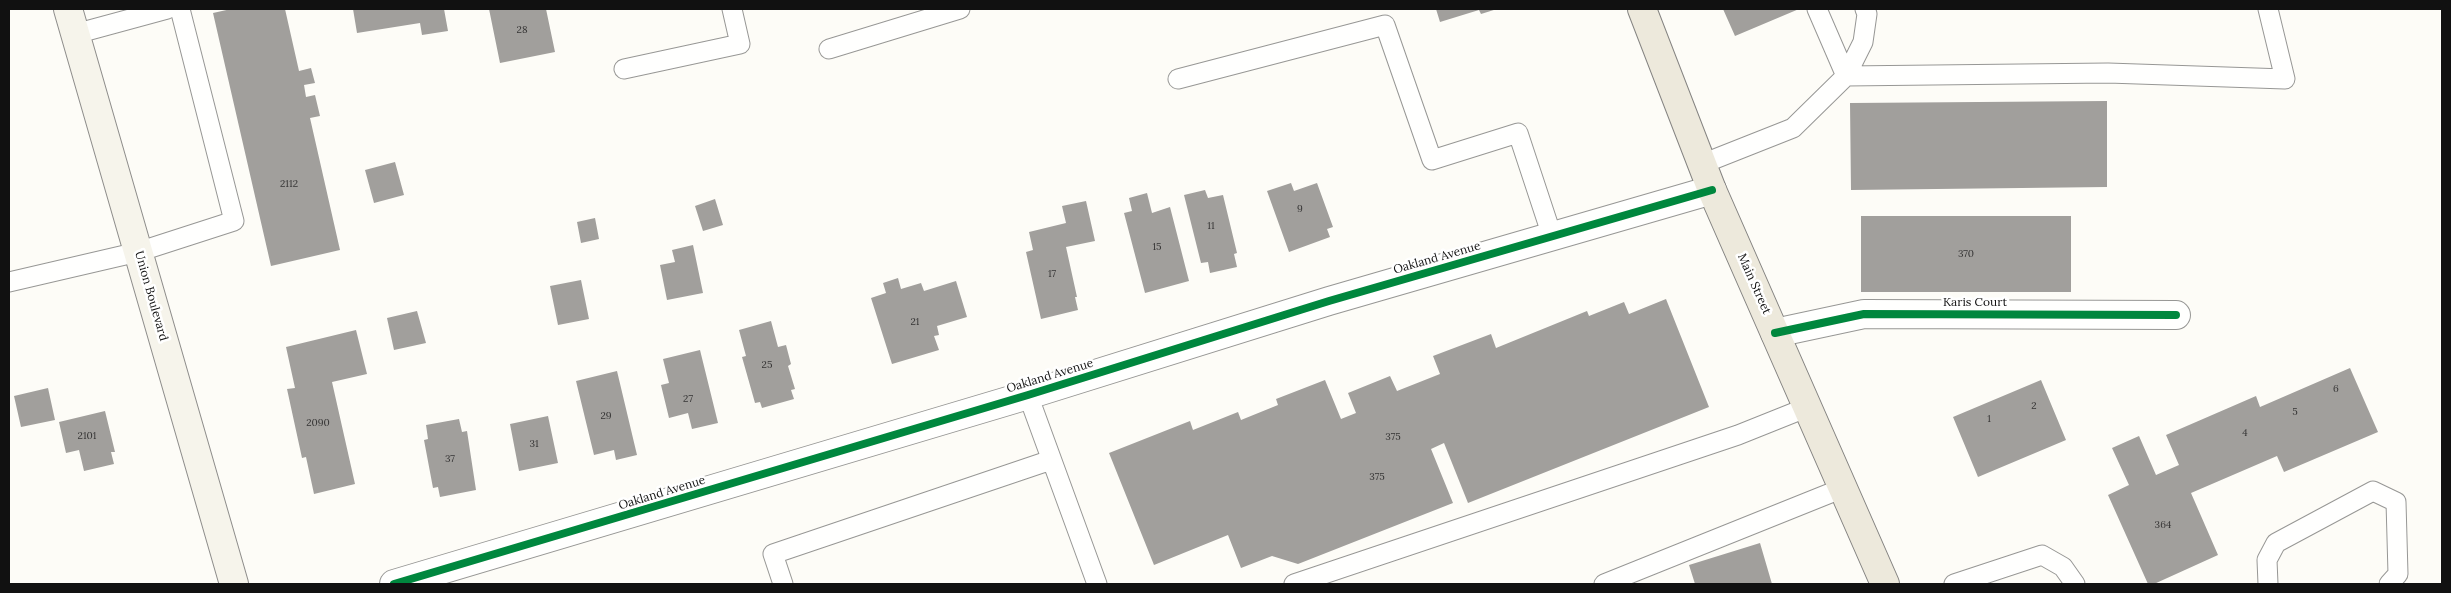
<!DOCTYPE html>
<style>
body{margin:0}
#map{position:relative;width:2451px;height:593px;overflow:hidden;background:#fdfcf7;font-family:Lora,serif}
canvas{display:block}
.frame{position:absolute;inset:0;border:10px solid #111;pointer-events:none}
</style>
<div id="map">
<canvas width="2451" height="593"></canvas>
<div class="frame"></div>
</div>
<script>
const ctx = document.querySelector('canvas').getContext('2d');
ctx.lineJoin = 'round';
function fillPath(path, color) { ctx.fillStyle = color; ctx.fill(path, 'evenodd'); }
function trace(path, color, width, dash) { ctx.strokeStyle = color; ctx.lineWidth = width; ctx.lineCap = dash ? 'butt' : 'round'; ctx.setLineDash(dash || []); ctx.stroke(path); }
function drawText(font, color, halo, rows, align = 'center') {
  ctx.font = font + ' Lora,serif'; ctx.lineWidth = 5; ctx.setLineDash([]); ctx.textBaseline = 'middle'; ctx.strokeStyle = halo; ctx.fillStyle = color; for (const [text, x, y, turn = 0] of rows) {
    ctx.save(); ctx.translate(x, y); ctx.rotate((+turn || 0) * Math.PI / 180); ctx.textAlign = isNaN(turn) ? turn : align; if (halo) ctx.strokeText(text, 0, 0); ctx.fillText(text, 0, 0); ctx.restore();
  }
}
fillPath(new Path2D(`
 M 231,9 L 285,9 L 299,71 L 311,68 L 315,83 L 304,85 L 306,97 L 315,95 L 320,116 L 310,118 L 340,250 L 271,266 L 213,13 Z
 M 353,9 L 444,9 L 448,31 L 422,35 L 420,23 L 357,33 Z
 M 489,9 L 546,9 L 555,52 L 500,63 Z
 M 1436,9 L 1497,9 L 1481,14 L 1479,10 L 1440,22 Z
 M 1723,9 L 1799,9 L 1735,36 Z
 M 2107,101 L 2107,187 L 1851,190 L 1850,103 Z
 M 395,162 L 404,195 L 374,203 L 365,170 Z
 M 1291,183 L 1294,191 L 1317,183 L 1333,227 L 1327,229 L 1330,237 L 1289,252 L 1267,191 Z
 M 1205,190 L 1208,198 L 1223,195 L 1237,253 L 1234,254 L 1237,267 L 1210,273 L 1208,262 L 1201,263 L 1184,195 Z
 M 1147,193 L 1152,213 L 1170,207 L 1189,281 L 1145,293 L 1124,213 L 1132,211 L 1129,198 Z
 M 715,199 L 723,225 L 703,231 L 695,206 Z
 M 1086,201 L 1095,241 L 1066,247 L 1077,297 L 1075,297 L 1078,310 L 1041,319 L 1026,252 L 1033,250 L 1029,232 L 1066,223 L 1062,206 Z
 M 1861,216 L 2071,216 L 2071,292 L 1861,292 Z
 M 595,218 L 599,239 L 581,243 L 577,222 Z
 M 693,245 L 703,293 L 667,300 L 660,265 L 675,262 L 672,250 Z
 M 898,278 L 901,289 L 921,283 L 924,291 L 956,281 L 967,317 L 937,326 L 939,335 L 934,336 L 939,350 L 892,364 L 871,298 L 886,293 L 883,283 Z
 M 581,280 L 589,319 L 558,325 L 550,286 Z
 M 1666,299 L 1709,407 L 1468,503 L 1444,443 L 1431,449 L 1453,503 L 1298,564 L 1272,556 L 1241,568 L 1228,535 L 1154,565 L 1109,453 L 1190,421 L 1193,430 L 1238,412 L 1241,420 L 1278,405 L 1276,399 L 1325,380 L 1341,419 L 1356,413 L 1348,393 L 1390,376 L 1397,391 L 1440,374 L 1433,356 L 1491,334 L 1496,348 L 1587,311 L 1589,316 L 1624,302 L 1629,314 Z
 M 417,311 L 426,343 L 394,350 L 387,318 Z
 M 771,321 L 778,347 L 786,345 L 791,364 L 788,366 L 795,389 L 791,390 L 794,399 L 762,408 L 760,402 L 755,403 L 742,357 L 746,356 L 739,330 Z
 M 356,330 L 367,374 L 332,382 L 355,484 L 314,494 L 306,457 L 302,458 L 287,389 L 295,388 L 286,347 Z
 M 700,350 L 718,423 L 692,429 L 688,413 L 669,418 L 661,385 L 669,383 L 663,359 Z
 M 2350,368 L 2378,432 L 2284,472 L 2277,456 L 2191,493 L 2218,555 L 2154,584 L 2148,584 L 2108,495 L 2129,485 L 2112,448 L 2139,436 L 2156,475 L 2179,465 L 2166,435 L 2256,396 L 2260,407 Z
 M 617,371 L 637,455 L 616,460 L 614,450 L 594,455 L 576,381 Z
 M 2041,380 L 2066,440 L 1978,477 L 1953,417 Z
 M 48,388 L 55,420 L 21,427 L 14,396 Z
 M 105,411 L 115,452 L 111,452 L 114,464 L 84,471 L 79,450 L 66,453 L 59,422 Z
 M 548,416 L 558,463 L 519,471 L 510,424 Z
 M 459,419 L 462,432 L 467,431 L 476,490 L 440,497 L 438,487 L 433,488 L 424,440 L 428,439 L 426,425 Z
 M 1760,543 L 1772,584 L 1695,584 L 1689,565 Z`), '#a19f9c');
const lane = new Path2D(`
 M 1817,9 L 1846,76 L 2108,73 L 2285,79 L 2268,9
 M 75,34 L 167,9
 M 829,49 L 960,9
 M 624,69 L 740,44 L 732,9
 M 1178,79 L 1385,25 L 1432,160 L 1518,133 L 1552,236
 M 1702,164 L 1793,128 L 1846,76 L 1863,42 L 1867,14 L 1865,9
 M 9,282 L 138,252 L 234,221 L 180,9
 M 1028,395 L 1097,584
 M 783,584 L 773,554 L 1051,460
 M 1294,584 L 1738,435 L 1808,407
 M 1604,584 L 1843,488
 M 1954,584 L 2042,555 L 2063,567 L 2075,584
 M 2268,584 L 2267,560 L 2276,543 L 2373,491 L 2396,502 L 2398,574 L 2389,584`);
const street = new Path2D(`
 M 1775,333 L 1864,314 L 2176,315
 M 394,584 L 1028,395 L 1329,301 L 1712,190`);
const secondary = new Path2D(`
 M 68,9 L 234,584`);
const primary = new Path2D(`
 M 1642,9 L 1712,190 L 1885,584`);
trace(lane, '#979795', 21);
trace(street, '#979795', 30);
trace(secondary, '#8e8d8b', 30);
trace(primary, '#858482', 30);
trace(lane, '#fffffe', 19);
trace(street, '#fffffe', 28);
trace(secondary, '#f6f4eb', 28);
trace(primary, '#ede9dc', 28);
trace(new Path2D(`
 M 1775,333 L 1864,314 L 2176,315
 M 394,584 L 1028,395 L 1329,301 L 1712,190`), '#00873e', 8);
drawText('10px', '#353434', null, [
 ["28",522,30],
 ["2112",289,184],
 ["9",1300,209],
 ["11",1211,226],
 ["15",1157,247],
 ["370",1966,254],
 ["17",1052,274],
 ["21",915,322],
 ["25",767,365],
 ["6",2336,389],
 ["27",688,399],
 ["2",2034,406],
 ["5",2295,412],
 ["29",606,416],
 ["1",1989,419],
 ["2090",318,423],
 ["4",2245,433],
 ["2101",87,436],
 ["375",1393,437],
 ["31",534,444],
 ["37",450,459],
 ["375",1377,477],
 ["364",2163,525]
]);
drawText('12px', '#111', '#fff', [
 ["Oakland Avenue",1437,258,-16],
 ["Main Street",1754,284,66],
 ["Union Boulevard",151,296,74],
 ["Karis Court",1975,303],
 ["Oakland Avenue",1050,376,-17],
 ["Oakland Avenue",662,493,-17]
]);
</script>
